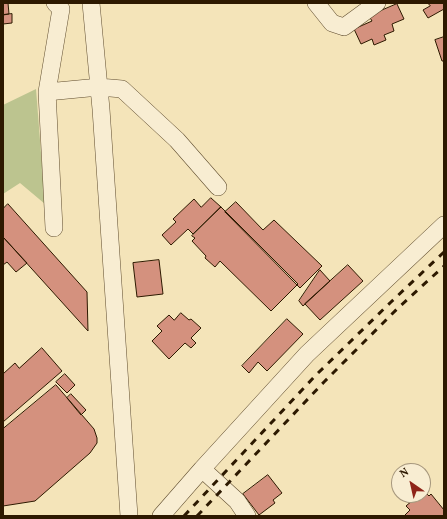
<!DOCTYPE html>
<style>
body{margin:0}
#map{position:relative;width:447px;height:519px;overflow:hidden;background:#f4e4b9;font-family:Vollkorn,serif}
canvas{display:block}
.frame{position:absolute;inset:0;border:4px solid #2d1900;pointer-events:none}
.north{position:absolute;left:391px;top:463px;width:40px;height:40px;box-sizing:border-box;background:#f8edd2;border:1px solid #a7987e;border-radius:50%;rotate:326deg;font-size:11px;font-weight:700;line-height:16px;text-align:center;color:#2d1900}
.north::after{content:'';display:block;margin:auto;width:14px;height:18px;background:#8f2418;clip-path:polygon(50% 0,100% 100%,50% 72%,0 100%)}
</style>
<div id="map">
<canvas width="447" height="519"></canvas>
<div class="frame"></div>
<div class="north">N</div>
</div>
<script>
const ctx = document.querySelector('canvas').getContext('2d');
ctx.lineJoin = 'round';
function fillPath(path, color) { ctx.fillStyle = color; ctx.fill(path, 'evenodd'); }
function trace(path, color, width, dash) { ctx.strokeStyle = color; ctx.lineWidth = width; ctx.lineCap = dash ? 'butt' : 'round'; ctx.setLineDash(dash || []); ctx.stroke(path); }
fillPath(new Path2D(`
 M 36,89 L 45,204 L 20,183 L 3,194 L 3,105 Z`), '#bcc48f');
const building = new Path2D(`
 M 3,3 L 8,3 L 9,14 L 3,15 Z
 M 428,3 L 444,3 L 444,9 L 428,18 L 423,10 L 430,6 Z
 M 397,4 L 404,19 L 392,24 L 394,31 L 384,35 L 386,40 L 374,45 L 372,39 L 361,44 L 354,29 L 372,21 L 369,16 Z
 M 12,14 L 12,23 L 3,24 L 3,15 Z
 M 444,37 L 444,61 L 442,61 L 435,40 Z
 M 211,198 L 221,207 L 193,234 L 188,229 L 171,245 L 162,235 L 176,222 L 173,219 L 194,199 L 201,207 Z
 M 236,202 L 263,230 L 274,220 L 322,266 L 300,288 L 225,212 Z
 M 8,204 L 87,292 L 88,331 L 3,237 L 3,209 Z
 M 221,207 L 298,284 L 271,311 L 220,261 L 215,267 L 205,258 L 206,256 L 192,241 L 195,238 L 192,236 Z
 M 3,237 L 27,263 L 16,272 L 7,262 L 3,265 Z
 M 159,260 L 163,294 L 137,297 L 133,263 Z
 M 348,265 L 363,281 L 320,320 L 305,304 Z
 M 320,270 L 330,281 L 303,306 L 299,301 Z
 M 181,313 L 189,320 L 191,319 L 201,328 L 191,338 L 196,343 L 191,348 L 185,343 L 169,359 L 152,341 L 162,331 L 157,326 L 169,315 L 174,320 Z
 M 287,319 L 303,334 L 267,371 L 258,362 L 249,373 L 242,366 Z
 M 42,348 L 62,371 L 3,422 L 3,374 L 15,363 L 19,368 Z
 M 65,374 L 75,385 L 67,393 L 56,382 Z
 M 56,385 L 94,429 L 97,438 L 97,443 L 90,453 L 35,501 L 3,506 L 3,429 Z
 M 71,394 L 86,410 L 81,415 L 67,398 Z
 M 268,475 L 282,493 L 273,500 L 275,503 L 259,515 L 243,494 Z
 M 423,491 L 424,491 L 429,496 L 431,494 L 444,510 L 444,516 L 404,516 L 410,510 L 406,506 L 419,495 L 423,495 Z`);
fillPath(building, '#d4917e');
trace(building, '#2d1900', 1);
const minor = new Path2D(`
 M 91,3 L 101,109 L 129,516
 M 316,3 L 332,23 L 344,27 L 377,3
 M 47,92 L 99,87 L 122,89 L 177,140 L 218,187
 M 54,228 L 47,92 L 61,9 L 55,3
 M 202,469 L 237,501 L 247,516
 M 161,516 L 202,469 L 307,354 L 444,225`);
trace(minor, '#5f4c2e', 18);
trace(minor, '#f8edd2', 17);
trace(new Path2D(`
 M 184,516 L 316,375 L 391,302 L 444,252
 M 197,516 L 324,382 L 397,309 L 444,266`), '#2d1900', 3, [7, 7]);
</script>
